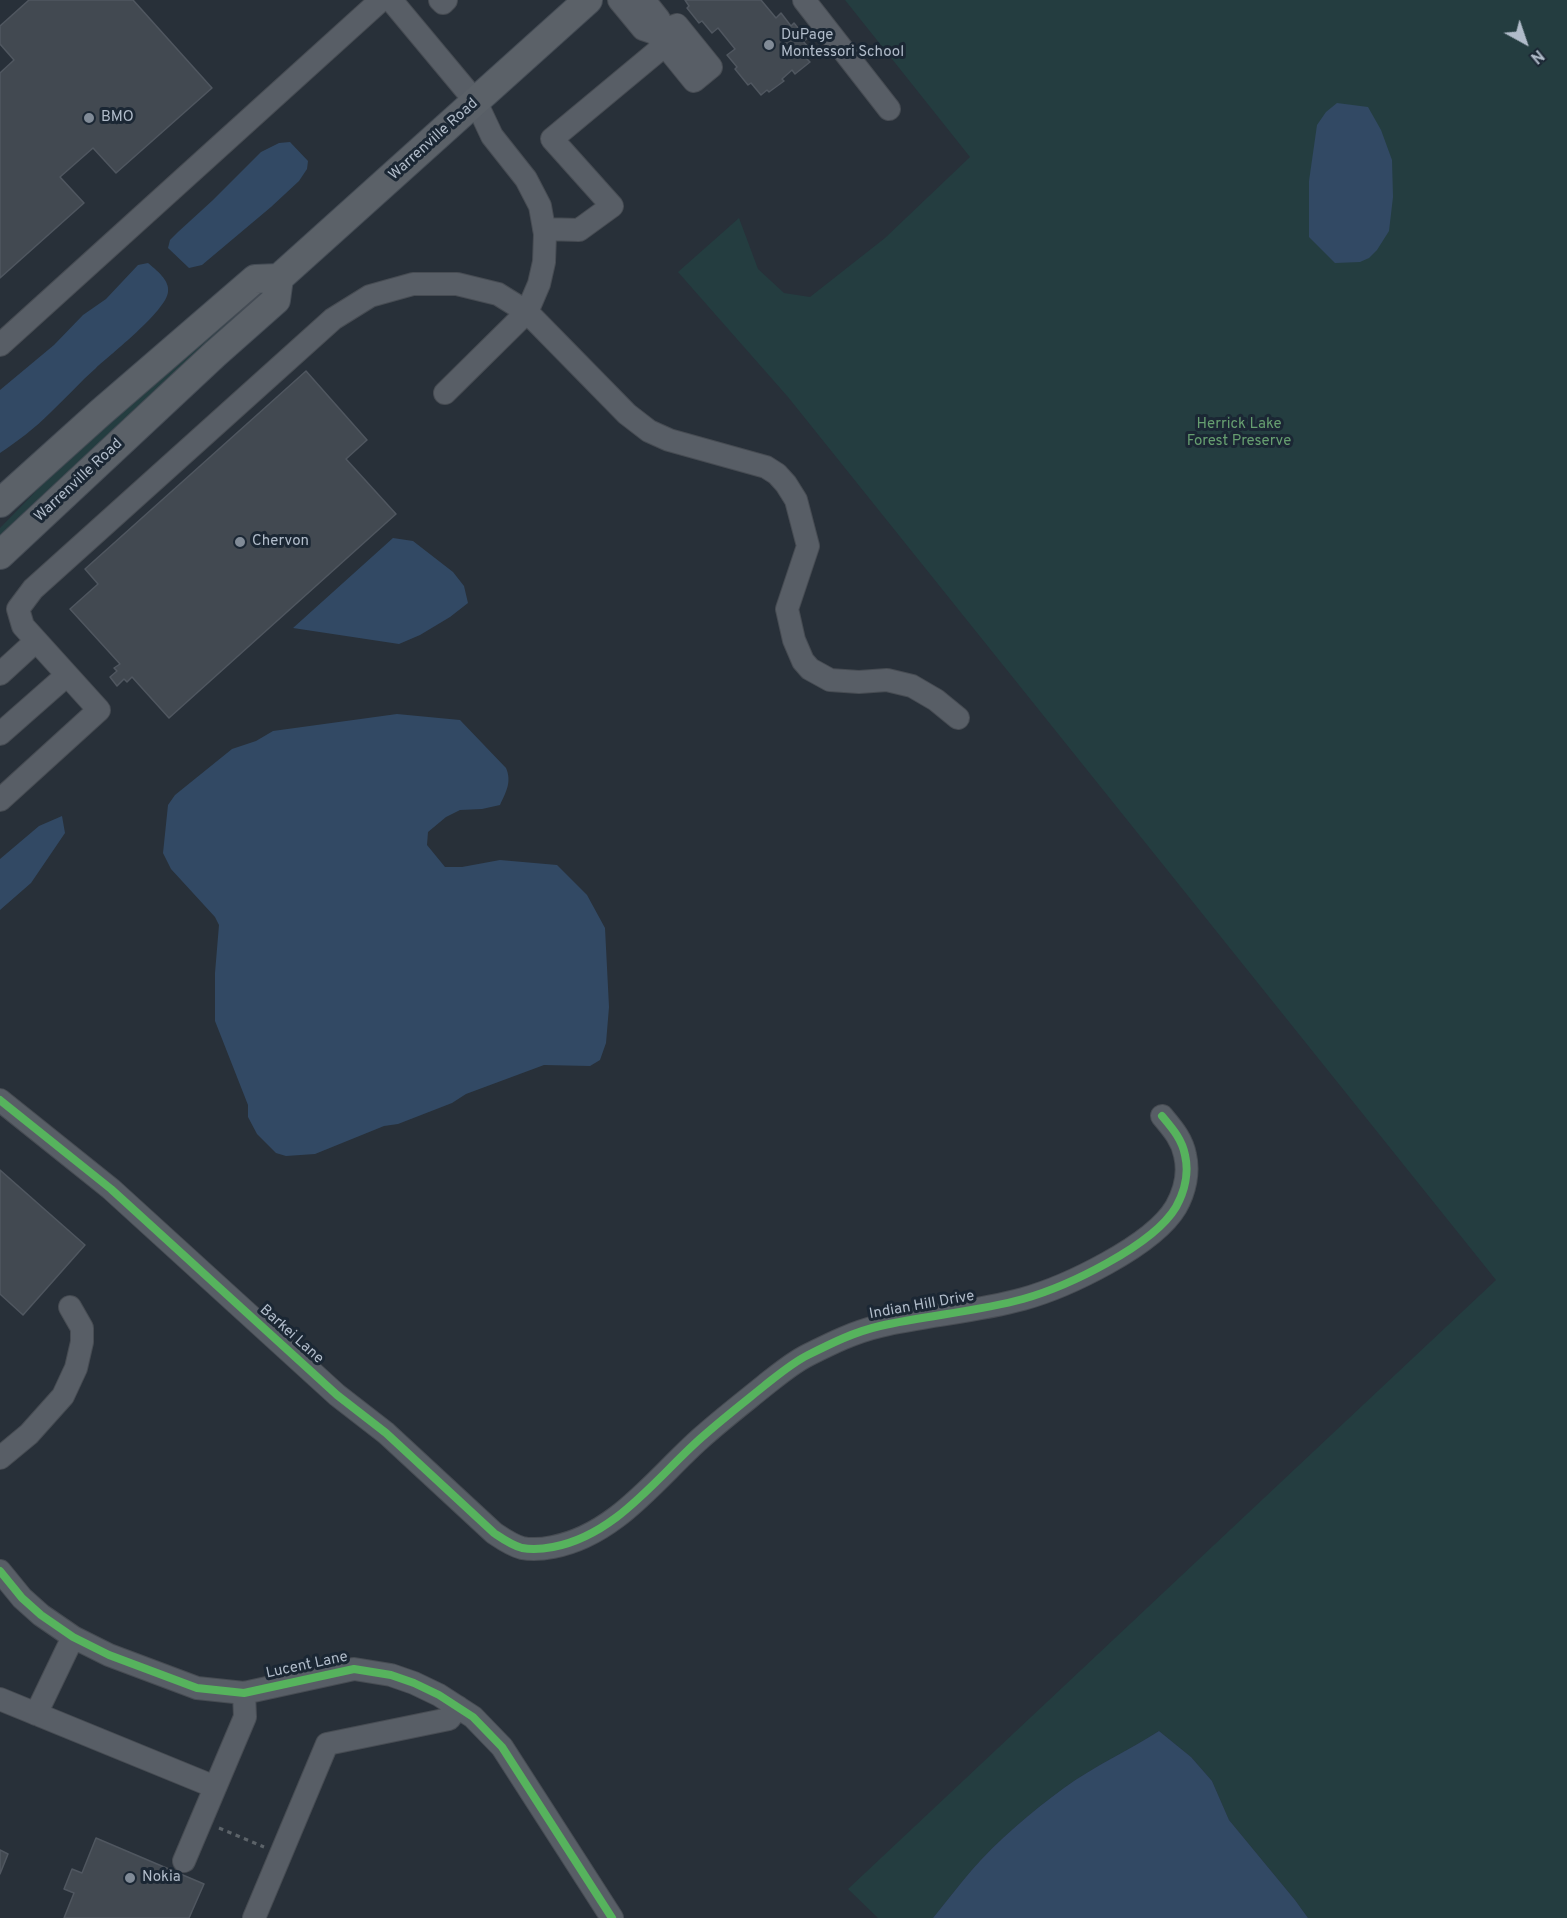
<!DOCTYPE html>
<style>
body{margin:0}
#map{position:relative;width:1567px;height:1918px;overflow:hidden;background:#283039;font-family:Overpass,sans-serif}
canvas{display:block}
.north{position:absolute;left:1495px;top:12px;width:60px;height:60px;-webkit-text-stroke:4px #1b2734;paint-order:stroke;rotate:140deg;font-size:16px;font-weight:700;line-height:24px;text-align:center;color:#b1bcca}
.north::after{content:'';display:block;margin:auto;width:21px;height:27px;background:#b1bcca;clip-path:polygon(50% 0,100% 100%,50% 72%,0 100%)}
</style>
<div id="map">
<canvas width="1567" height="1918"></canvas>
<div class="north">N</div>
</div>
<script>
const ctx = document.querySelector('canvas').getContext('2d');
ctx.lineJoin = 'round';
function fillPath(path, color) { ctx.fillStyle = color; ctx.fill(path, 'evenodd'); }
function trace(path, color, width, dash) { ctx.strokeStyle = color; ctx.lineWidth = width; ctx.lineCap = dash ? 'butt' : 'round'; ctx.setLineDash(dash || []); ctx.stroke(path); }
function drawText(font, color, halo, rows, align = 'center') {
  ctx.font = font + ' Overpass,sans-serif'; ctx.lineWidth = 6; ctx.setLineDash([]); ctx.textBaseline = 'middle'; ctx.strokeStyle = halo; ctx.fillStyle = color; for (const [text, x, y, turn = 0] of rows) {
    ctx.save(); ctx.translate(x, y); ctx.rotate((+turn || 0) * Math.PI / 180); ctx.textAlign = isNaN(turn) ? turn : align; if (halo) ctx.strokeText(text, 0, 0); ctx.fillText(text, 0, 0); ctx.restore();
  }
}
fillPath(new Path2D(`
 M 845,0 L 1567,0 L 1567,1918 L 1308,1918 L 1295,1900 L 1229,1820 L 1212,1781 L 1191,1757 L 1159,1731 C 1128,1751 1094,1766 1064,1788 C 1031,1812 998,1840 971,1871 C 958,1886 946,1902 933,1918 L 878,1918 L 848,1889 L 1496,1280 L 788,397 L 678,272 L 739,218 L 758,269 L 784,293 L 810,297 L 885,238 L 970,157 Z
 M 267,288 L 211,344 L 0,542 L 0,528 L 75,451 Z`), '#243d40');
fillPath(new Path2D(`
 M 1337,103 L 1368,107 L 1381,130 L 1392,160 L 1393,197 L 1389,231 L 1377,250 L 1369,258 L 1360,262 L 1335,263 L 1309,237 L 1309,181 L 1317,125 L 1326,112 Z
 M 290,142 L 308,161 L 307,169 L 299,181 L 271,207 L 202,265 L 189,268 L 168,248 L 170,240 L 178,232 L 213,200 L 261,152 L 279,143 Z
 M 148,263 C 156,270 170,280 168,292 C 166,311 111,354 96,368 C 80,382 66,398 50,413 C 35,428 18,441 0,453 L 0,390 L 54,345 L 83,315 L 106,299 L 138,265 Z
 M 393,538 L 413,541 L 453,572 L 464,586 L 468,603 L 450,617 L 420,635 L 399,644 L 293,628 Z
 M 397,714 L 460,720 L 506,768 C 512,782 506,792 500,805 L 482,809 L 460,810 L 446,817 L 428,832 L 427,845 L 445,867 L 462,867 L 500,860 L 557,865 L 587,895 L 605,928 L 609,1007 L 606,1043 L 600,1060 L 590,1066 L 544,1065 L 466,1094 L 452,1103 L 398,1124 L 384,1126 L 315,1154 L 286,1156 L 276,1153 L 257,1134 L 248,1117 L 248,1105 L 215,1021 L 215,973 L 219,925 L 215,917 L 171,869 L 163,853 L 168,805 L 175,795 L 232,749 L 256,741 L 273,731 Z
 M 62,816 L 65,833 L 31,883 L 0,910 L 0,859 L 39,826 Z
 M 1159,1731 L 1191,1757 L 1212,1781 L 1229,1820 L 1295,1900 L 1308,1918 L 933,1918 C 946,1902 958,1886 971,1871 C 998,1840 1031,1812 1064,1788 C 1094,1766 1128,1751 1159,1731 Z`), '#324964');
const building = new Path2D(`
 M 29,0 L 133,0 L 212,88 L 116,173 L 93,148 L 60,177 L 84,203 L 0,278 L 0,73 L 14,60 L 0,44 L 0,26 Z
 M 685,0 L 761,0 L 776,18 L 781,13 L 791,26 L 794,23 L 807,39 L 803,41 L 814,54 L 807,59 L 810,62 L 795,74 L 792,70 L 782,79 L 784,81 L 769,92 L 767,90 L 761,95 L 751,83 L 748,85 L 735,69 L 737,67 L 727,55 L 735,49 L 718,28 L 712,33 L 702,21 L 699,23 L 687,8 L 689,6 Z
 M 306,371 L 367,440 L 346,459 L 396,514 L 169,718 L 132,677 L 127,682 L 124,679 L 117,686 L 110,677 L 117,671 L 114,668 L 120,664 L 70,609 L 98,584 L 85,569 Z
 M 0,1170 L 85,1245 L 23,1315 L 0,1294 Z
 M 96,1838 L 204,1884 L 189,1918 L 64,1918 L 74,1893 L 64,1889 L 72,1869 L 82,1873 Z
 M 0,1850 L 8,1854 L 0,1874 Z`);
fillPath(building, '#424951');
trace(building, '#505760', 1.5);
const minor = new Path2D(`
 M 391,0 L 476,102 L 492,136 L 526,179 L 540,206 L 545,234 L 544,262 L 539,284 L 527,312 L 445,393
 M 440,0 L 443,3 L 446,0
 M 619,0 L 643,29 L 655,33 L 694,81 L 711,67 L 677,25 L 655,33
 M 644,0 L 659,19 L 655,33
 M 804,0 L 889,109
 M 544,229 L 579,230 L 612,206 L 552,139 L 665,45
 M 0,345 L 381,0
 M 0,674 L 36,641
 M 0,734 L 67,675
 M 0,800 L 99,710 L 23,626 L 18,609 L 33,589 L 333,319 L 370,296 L 413,284 L 457,284 L 498,294 L 527,312 L 627,414 L 649,431 L 669,440 L 766,467 L 777,474 L 786,484 L 796,500 L 808,546 L 787,609 L 794,640 L 803,661 L 810,669 L 830,680 L 859,682 L 887,680 L 912,686 L 936,700 L 958,718
 M 0,1100 L 111,1189 L 337,1395 L 386,1433 L 494,1533 C 503,1539 511,1545 522,1548 C 532,1550 543,1549 553,1547 C 616,1535 656,1478 701,1438 C 721,1420 743,1403 764,1386 C 778,1375 792,1363 808,1355 C 832,1343 854,1332 880,1326 C 927,1315 976,1312 1023,1299 C 1066,1287 1153,1246 1176,1207 C 1185,1191 1189,1172 1185,1155 C 1182,1139 1172,1128 1162,1116
 M 0,1458 L 29,1434 L 63,1396 L 76,1368 L 82,1342 L 82,1328 L 70,1307
 M 0,1571 L 22,1598 L 41,1615 L 73,1637 L 109,1655 L 197,1688 L 244,1693 L 354,1669 L 391,1675 L 414,1683 L 439,1695 L 473,1717 L 502,1747 L 612,1918
 M 0,1699 L 215,1787
 M 36,1714 L 73,1637
 M 184,1861 L 245,1717 L 244,1693
 M 254,1918 L 327,1744 L 449,1719 L 458,1707`);
const major = new Path2D(`
 M 0,503 L 100,413 L 255,279 L 279,278 L 588,0
 M 0,555 L 215,354 L 276,300 L 279,278`);
trace(minor, '#474c53', 24);
trace(major, '#454c55', 30);
trace(new Path2D(`
 M 219,1828 L 264,1847`), '#5c6369', 3, [4.5, 4.5]);
trace(minor, '#585e66', 22);
trace(major, '#5b6168', 28);
trace(new Path2D(`
 M 0,1100 L 111,1189 L 337,1395 L 386,1433 L 494,1533 C 503,1539 511,1545 522,1548 C 532,1550 543,1549 553,1547 C 616,1535 656,1478 701,1438 C 721,1420 743,1403 764,1386 C 778,1375 792,1363 808,1355 C 832,1343 854,1332 880,1326 C 927,1315 976,1312 1023,1299 C 1066,1287 1153,1246 1176,1207 C 1185,1191 1189,1172 1185,1155 C 1182,1139 1172,1128 1162,1116
 M 0,1571 L 22,1598 L 41,1615 L 73,1637 L 109,1655 L 197,1688 L 244,1693 L 354,1669 L 391,1675 L 414,1683 L 439,1695 L 473,1717 L 502,1747 L 612,1918`), '#56b35d', 8);
for (const [x, y, r, color] of [
 [769,45,6,"#818b97"],
 [89,118,6,"#818b97"],
 [240,542,6,"#818b97"],
 [130,1878,6,"#818b97"]
]) { const dot = new Path2D(); dot.arc(x, y, r, 0, 2 * Math.PI); ctx.fillStyle = color; ctx.fill(dot); trace(dot, '#1b2734', 2); }
drawText('15px', '#b1bcca', '#1b2734', [
 ["DuPage",781,36],
 ["Montessori School",781,53],
 ["BMO",101,118],
 ["Chervon",252,542],
 ["Nokia",142,1878]
], 'left');
drawText('15px', '#b1bcca', '#1b2734', [
 ["Warrenville Road",434,140,-42],
 ["Warrenville Road",79,481,-43],
 ["Indian Hill Drive",922,1306,-10],
 ["Barkei Lane",291,1335,42],
 ["Lucent Lane",307,1666,-12]
]);
drawText('15px', '#669e70', '#1b2734', [
 ["Herrick Lake",1239,425],
 ["Forest Preserve",1239,442]
]);
</script>
